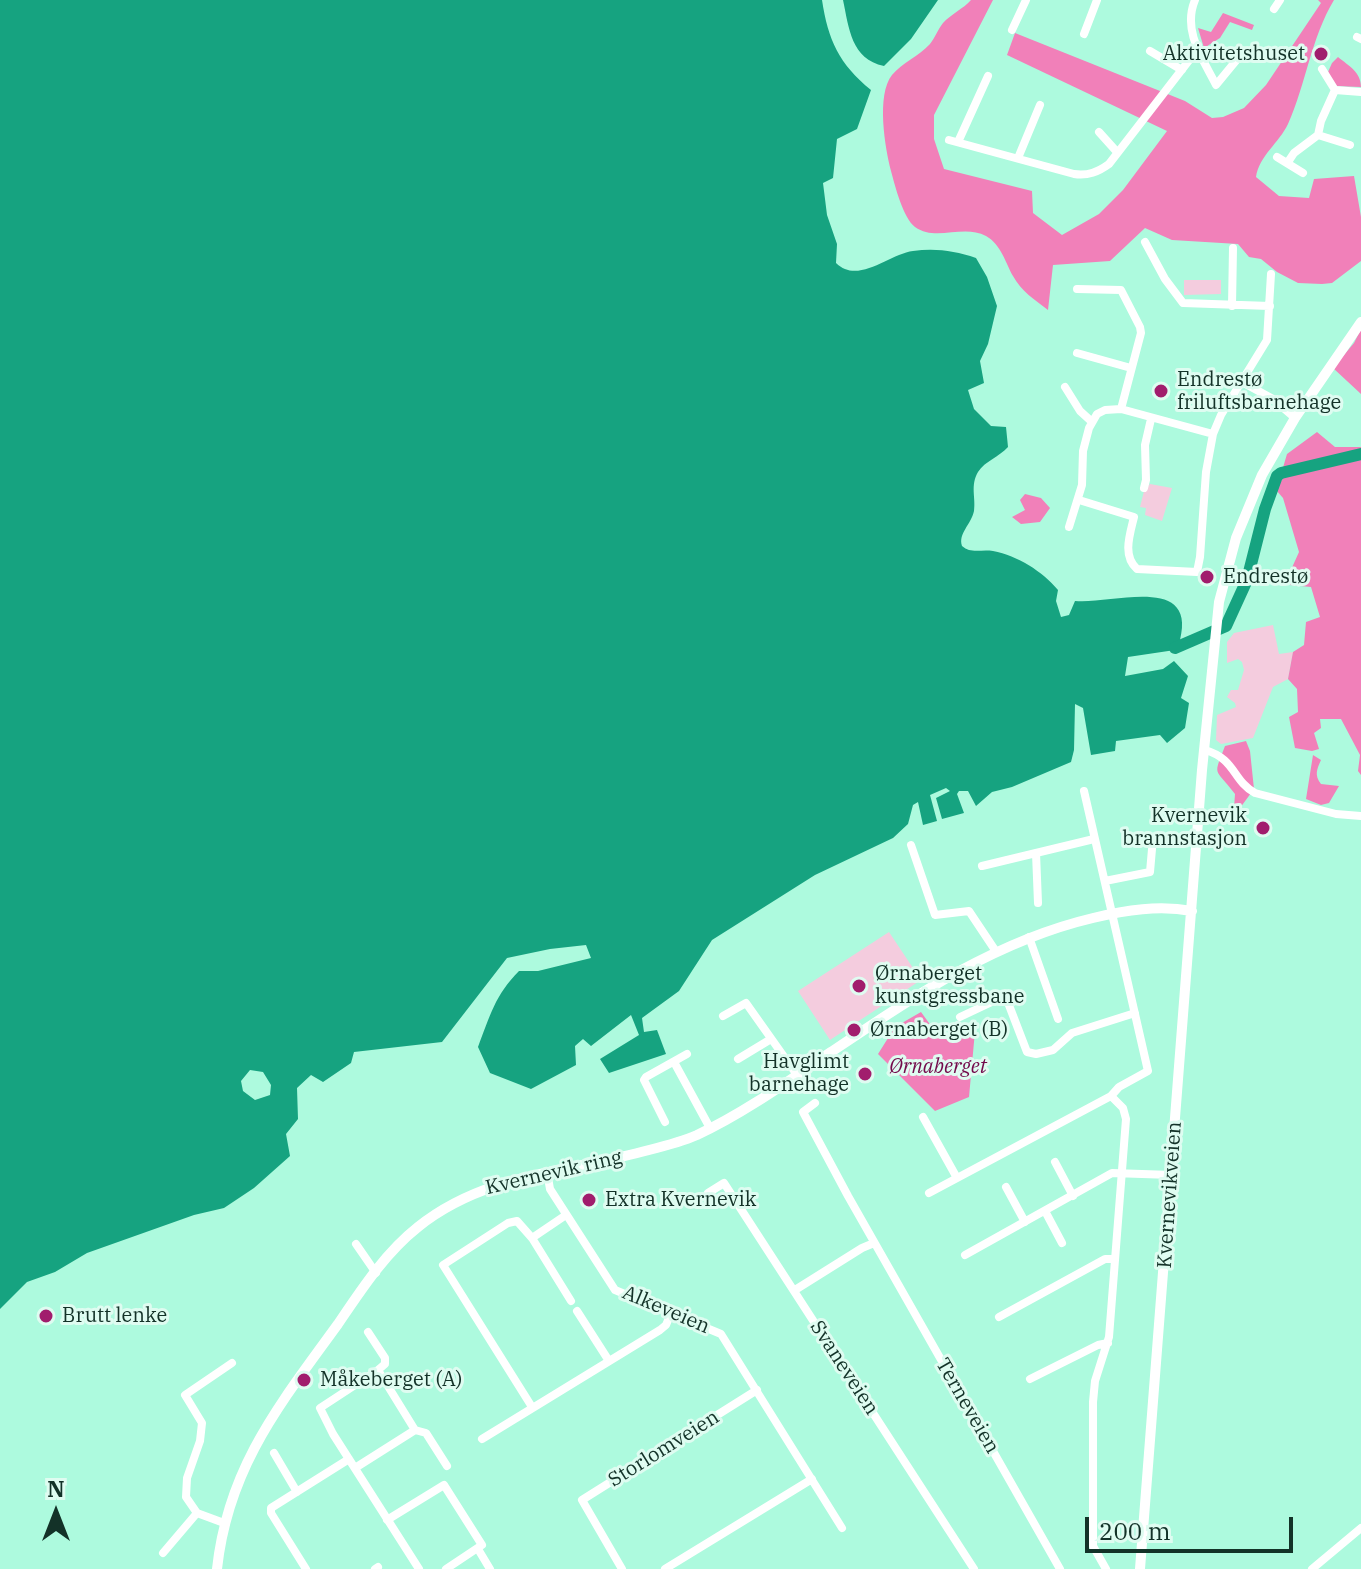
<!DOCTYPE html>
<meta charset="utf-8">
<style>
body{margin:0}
#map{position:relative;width:1361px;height:1569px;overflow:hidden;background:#adfade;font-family:"IBM Plex Serif",serif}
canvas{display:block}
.north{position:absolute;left:16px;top:1473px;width:80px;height:80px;-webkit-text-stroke:6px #dffcf1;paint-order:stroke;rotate:0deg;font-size:22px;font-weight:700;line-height:32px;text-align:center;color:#133228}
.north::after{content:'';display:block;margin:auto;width:28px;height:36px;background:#133228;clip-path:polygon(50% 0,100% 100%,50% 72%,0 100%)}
.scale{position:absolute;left:1085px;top:1517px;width:208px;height:36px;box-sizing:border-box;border:4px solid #133228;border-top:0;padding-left:10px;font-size:24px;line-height:28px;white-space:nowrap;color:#133228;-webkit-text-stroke:6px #dffcf1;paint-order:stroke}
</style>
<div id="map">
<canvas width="1361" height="1569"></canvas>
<div class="north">N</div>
<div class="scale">200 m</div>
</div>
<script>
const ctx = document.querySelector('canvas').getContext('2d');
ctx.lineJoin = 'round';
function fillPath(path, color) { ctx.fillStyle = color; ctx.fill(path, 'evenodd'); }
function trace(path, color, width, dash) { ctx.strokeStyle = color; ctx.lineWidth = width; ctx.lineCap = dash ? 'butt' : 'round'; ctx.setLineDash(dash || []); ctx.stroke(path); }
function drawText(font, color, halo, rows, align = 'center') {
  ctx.font = font + ' "IBM Plex Serif",serif'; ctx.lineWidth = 6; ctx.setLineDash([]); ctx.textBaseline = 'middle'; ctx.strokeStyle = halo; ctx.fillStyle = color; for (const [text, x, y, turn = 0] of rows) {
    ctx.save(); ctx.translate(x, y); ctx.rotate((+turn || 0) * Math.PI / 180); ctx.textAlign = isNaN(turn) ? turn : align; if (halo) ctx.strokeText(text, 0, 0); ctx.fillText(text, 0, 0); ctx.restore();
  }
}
fillPath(new Path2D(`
 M 1184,280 L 1221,280 L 1221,294 L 1184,295 Z
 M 1150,484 L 1172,488 L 1162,521 L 1145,515 L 1146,508 L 1140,507 L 1144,491 Z
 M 1273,625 L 1279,654 L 1293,652 L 1288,679 L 1273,687 L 1253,738 L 1221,744 L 1216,740 L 1217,715 L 1236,707 L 1235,703 L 1227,697 L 1231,690 L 1238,690 L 1244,670 L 1242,662 L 1238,659 L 1227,663 L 1227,642 L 1234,633 Z
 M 889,932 L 921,980 L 830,1040 L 798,991 Z`), '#f4ccde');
fillPath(new Path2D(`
 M 971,0 L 993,0 L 934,115 L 934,139 L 944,169 L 1032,191 L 1033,213 L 1062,235 L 1099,214 L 1123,190 L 1167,131 L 1007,55 L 1015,33 L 1185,101 L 1212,118 L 1223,117 L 1244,108 L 1266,85 L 1321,3 L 1318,0 L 1334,0 C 1311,38 1306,84 1288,124 C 1279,143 1259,156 1256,177 L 1279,196 L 1309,198 L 1314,179 L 1354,176 L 1361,217 L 1361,261 L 1332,283 L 1322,284 L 1298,283 L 1277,272 L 1261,259 L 1249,257 L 1238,244 L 1172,240 L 1145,228 L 1110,261 L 1053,265 L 1048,310 C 1035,300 1021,291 1013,276 C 1006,264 1001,244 986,236 C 963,224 936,242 915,227 C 903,218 895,186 891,171 C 885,148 876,95 892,75 C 902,63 919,56 930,44 C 935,38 938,29 943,23 C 951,14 963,9 971,0 Z
 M 1223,13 L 1254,25 L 1252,30 L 1230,22 L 1220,38 L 1204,48 L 1198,28 L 1211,32 Z
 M 1338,57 C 1349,66 1361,72 1361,87 L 1335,86 L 1328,72 L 1332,63 Z
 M 1361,329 L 1361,394 L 1333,368 L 1354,343 Z
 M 1317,432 L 1335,447 L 1361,447 L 1361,451 L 1282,471 L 1287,454 Z
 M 1361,454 L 1361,775 L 1358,771 L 1360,755 L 1341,719 L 1320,719 L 1321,728 L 1314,733 L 1319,749 L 1312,751 L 1295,748 L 1289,717 L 1298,712 L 1297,689 L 1288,679 L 1293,652 L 1304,645 L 1306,622 L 1320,617 L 1311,587 L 1290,585 L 1290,572 L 1299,552 L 1283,498 L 1276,490 L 1286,473 Z
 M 1025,494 L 1041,498 L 1050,508 L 1040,522 L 1021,524 L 1012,517 L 1025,510 L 1020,500 Z
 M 1246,741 L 1250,751 L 1254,789 L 1240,808 L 1234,808 L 1235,794 C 1214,766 1213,778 1225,746 Z
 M 1313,755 L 1321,760 C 1317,769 1314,775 1321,784 L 1339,786 L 1329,803 L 1321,805 L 1306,799 Z
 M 921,1012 L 937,1034 L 975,1031 L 969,1097 L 935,1111 L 878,1054 L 895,1027 Z`), '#f180b9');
fillPath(new Path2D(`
 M 0,0 L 822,0 C 828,40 839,64 871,90 L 857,129 L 837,139 L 833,178 L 823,183 L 827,215 L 837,244 L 836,263 C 858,285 889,254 913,251 C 936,248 955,251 976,258 L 987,277 L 997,306 L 988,344 L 980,361 L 984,383 L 968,390 L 974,409 L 991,426 L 1006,427 L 1008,447 C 999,457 985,461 978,472 C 970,486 976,497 974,511 C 971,525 958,533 962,546 C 971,554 981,549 993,551 C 1018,556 1042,571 1058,590 L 1056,601 L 1061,617 L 1069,615 L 1075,601 C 1109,605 1197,573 1180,640 L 1173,644 L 1175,650 L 1128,657 L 1125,676 L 1163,669 L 1174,661 L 1188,676 L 1181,698 L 1189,703 L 1185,728 L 1167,743 L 1160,735 L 1116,741 L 1115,751 L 1091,755 L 1083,708 L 1075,704 L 1074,750 L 1071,762 L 1012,787 L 992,792 L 976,806 L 968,791 L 959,791 L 957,794 L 964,813 L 942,819 L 936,798 L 950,791 L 946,788 L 930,795 L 937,821 L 923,825 L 918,802 L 913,805 L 908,824 L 893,838 L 815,875 L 712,940 L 679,991 L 642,1018 L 644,1032 L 657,1030 L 666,1054 L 609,1073 L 600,1059 L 639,1035 L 631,1015 L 591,1046 L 583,1039 L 575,1046 L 576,1065 L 531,1089 L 490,1073 L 478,1047 C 490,1016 495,995 519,971 L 538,971 L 591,958 L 586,945 L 550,949 L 507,958 L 442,1042 L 354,1052 L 351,1063 L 323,1082 L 311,1075 L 297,1088 L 298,1119 L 286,1134 L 290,1156 L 254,1188 L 224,1208 L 194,1215 L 87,1253 L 55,1272 L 27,1282 L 0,1309 ZM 250,1070 L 263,1072 L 271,1085 L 270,1095 L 255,1100 L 243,1091 L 241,1081 Z
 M 843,0 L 938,0 L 911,39 L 884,66 C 851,59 849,28 843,0 Z`), '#16a380');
trace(new Path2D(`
 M 1175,648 L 1226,626 L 1247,580 L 1265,509 L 1277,476 L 1281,473 L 1361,454`), '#16a380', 12);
trace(new Path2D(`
 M 1195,0 C 1182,31 1203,59 1216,85 L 1244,51
 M 1274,9 L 1280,0
 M 1012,30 L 1026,0
 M 1084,34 L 1097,0
 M 1357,37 L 1361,39
 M 1150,51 L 1182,70
 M 1322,69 L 1335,90
 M 1099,132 L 1117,152
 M 1318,135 L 1321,121 L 1335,90 L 1361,92
 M 949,140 L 1074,174 C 1088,176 1098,172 1109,164 L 1197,50
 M 958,142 L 988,76
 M 1277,157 L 1303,173
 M 1018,158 L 1040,105
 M 1288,162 L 1294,153 L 1318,135 L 1350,145
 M 1145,242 L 1165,279 L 1183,303 L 1270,306
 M 1077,289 L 1121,290 L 1140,327 L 1141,333 L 1121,409
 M 1232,306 L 1233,248
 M 1077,353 L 1131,368
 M 1242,382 L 1273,399 L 1302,407
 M 1065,387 L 1080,411 L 1091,421
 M 1274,400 L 1295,418
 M 1144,488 L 1146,480 L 1145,445 L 1151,419
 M 1079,500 L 1134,517 C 1130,534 1122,556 1137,569 L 1197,572 L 1200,557 L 1206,472 L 1213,434 L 1221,415 L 1267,340 L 1271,274
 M 1069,527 L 1082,485 L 1083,451 L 1089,428 L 1097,414 L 1105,410 L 1121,409 L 1213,434
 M 1205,750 C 1236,759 1232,780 1255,793 L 1336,814 L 1361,816
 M 911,845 L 935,915 L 969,911 L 995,950
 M 1036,853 L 1038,903
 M 982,866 L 1094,839
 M 1105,881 L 1150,872 L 1152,849
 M 1029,937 L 1058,1019
 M 723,1016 L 746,1003 L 797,1075
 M 960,1017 L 996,1000 L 1007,1000 L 1027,1052 L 1036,1054 L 1053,1050 L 1072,1033 L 1135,1013
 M 738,1059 L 771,1039
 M 674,1062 L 710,1128
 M 815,1103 L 803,1112 L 848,1196 L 1060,1569
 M 923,1117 L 957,1178
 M 665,1122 L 644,1080 L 646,1077 L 687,1054
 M 1055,1162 L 1073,1196
 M 547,1172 L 550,1189 L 615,1290 L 721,1334 L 842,1528
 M 1006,1187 L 1025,1222
 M 708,1193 L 724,1183 L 974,1569
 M 929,1193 L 1111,1096 L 1119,1087 L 1148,1071 L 1084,791
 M 1045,1211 L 1062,1243
 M 532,1238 L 566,1215
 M 356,1244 L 376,1273
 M 965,1255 L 1112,1173 L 1172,1175
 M 795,1290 L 862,1248 L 874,1243
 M 577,1311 L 609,1361
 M 999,1317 L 1105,1259 L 1115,1259
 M 368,1332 L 385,1358 L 385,1364 L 378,1370
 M 1030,1379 L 1098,1345 L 1108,1343
 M 532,1407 L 443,1265 L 508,1223 L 517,1221 L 532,1238 L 571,1301
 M 415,1430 L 426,1433 L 447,1466
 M 482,1439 L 660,1330 L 666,1325 L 671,1313
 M 274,1453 L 297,1492
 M 355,1468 L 415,1430 L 378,1370 L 320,1408 L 333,1434 L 419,1569
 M 197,1513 L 186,1497 L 187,1478 L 200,1441 L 202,1423 L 185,1395 L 232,1363
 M 387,1520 L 444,1485 L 482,1545 L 446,1569
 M 478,1549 L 490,1569
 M 163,1553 L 197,1513 L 224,1523
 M 306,1569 L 271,1513 L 271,1508 L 349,1459
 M 375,1569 L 378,1567
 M 622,1569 L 582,1500 L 757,1390
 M 665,1569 L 812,1479
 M 1106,1569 L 1093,1546 L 1093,1402 L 1095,1381 L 1109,1337 L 1126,1119 L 1123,1108 L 1111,1096
 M 1312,1569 L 1361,1528`), '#fff', 8);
trace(new Path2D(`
 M 217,1569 C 228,1467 280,1404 338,1324 C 361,1290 385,1253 418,1227 C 485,1173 569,1172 649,1150 C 665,1146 681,1142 697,1135 C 744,1113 787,1082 831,1052 C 913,997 995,941 1093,918 C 1126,910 1159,905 1192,911
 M 1140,1569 L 1202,770 L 1219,602 L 1236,538 L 1262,475 L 1295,418 L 1361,322`), '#fff', 10);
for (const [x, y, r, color] of [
 [1321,54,8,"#a11d6d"],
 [1161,391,8,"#a11d6d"],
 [1207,577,8,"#a11d6d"],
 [1263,828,8,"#a11d6d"],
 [859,986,8,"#a11d6d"],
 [854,1030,8,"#a11d6d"],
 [865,1074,8,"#a11d6d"],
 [589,1200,8,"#a11d6d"],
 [46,1316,8,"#a11d6d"],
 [304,1380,8,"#a11d6d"]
]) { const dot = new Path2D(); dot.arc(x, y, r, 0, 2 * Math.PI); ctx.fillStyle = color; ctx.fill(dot); trace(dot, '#dffcf1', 3); }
drawText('20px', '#133228', '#dffcf1', [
 ["Aktivitetshuset",1305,54,"right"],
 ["Endrestø",1177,380],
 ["friluftsbarnehage",1177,403],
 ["Endrestø",1223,577],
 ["Kvernevik",1247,816,"right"],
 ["brannstasjon",1247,839,"right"],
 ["Ørnaberget",875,974],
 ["kunstgressbane",875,997],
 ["Ørnaberget (B)",870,1030],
 ["Havglimt",849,1062,"right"],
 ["barnehage",849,1085,"right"],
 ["Extra Kvernevik",605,1200],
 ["Brutt lenke",62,1316],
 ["Måkeberget (A)",320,1380]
], 'left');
drawText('italic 20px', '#730a4b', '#dffcf1', [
 ["Ørnaberget",938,1067]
]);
drawText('20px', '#133228', '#dffcf1', [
 ["Kvernevik ring",554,1173,-13],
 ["Kvernevikveien",1170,1195,-86],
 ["Alkeveien",666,1310,23],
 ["Svaneveien",844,1368,57],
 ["Terneveien",967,1406,60],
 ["Storlomveien",664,1449,-32]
]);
</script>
